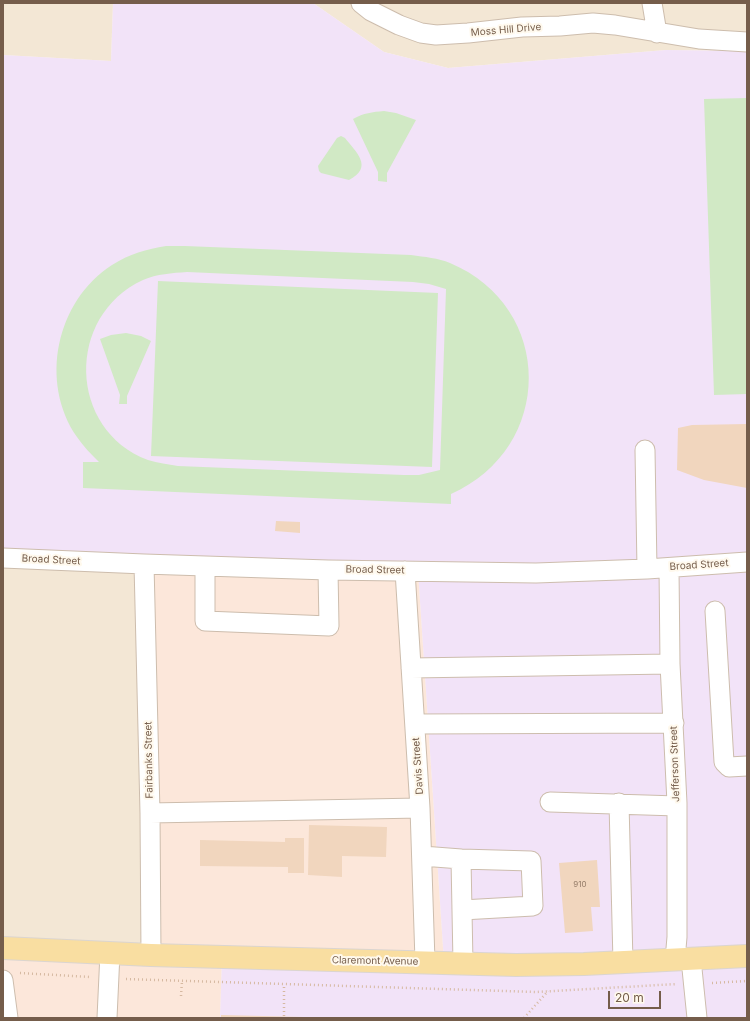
<!DOCTYPE html>
<style>
body{margin:0}
#map{position:relative;width:750px;height:1021px;overflow:hidden;background:#fcf5e6;font-family:Inter,sans-serif}
canvas{display:block}
.frame{position:absolute;inset:0;border:4px solid #755d4b;pointer-events:none}
.scale{position:absolute;left:608px;top:991px;width:53px;height:18px;box-sizing:border-box;border:2px solid #755d4b;border-top:0;padding-left:5px;font-size:12px;line-height:14px;white-space:nowrap;color:#755d4b;-webkit-text-stroke:3px #fff9ed;paint-order:stroke}
</style>
<div id="map">
<canvas width="750" height="1021"></canvas>
<div class="frame"></div>
<div class="scale">20 m</div>
</div>
<script>
const ctx = document.querySelector('canvas').getContext('2d');
ctx.lineJoin = 'round';
function fillPath(path, color) { ctx.fillStyle = color; ctx.fill(path, 'evenodd'); }
function trace(path, color, width, dash) { ctx.strokeStyle = color; ctx.lineWidth = width; ctx.lineCap = dash ? 'butt' : 'round'; ctx.setLineDash(dash || []); ctx.stroke(path); }
function drawText(font, color, halo, rows, align = 'center') {
  ctx.font = font + ' Inter,sans-serif'; ctx.lineWidth = 4; ctx.setLineDash([]); ctx.textBaseline = 'middle'; ctx.strokeStyle = halo; ctx.fillStyle = color; for (const [text, x, y, turn = 0] of rows) {
    ctx.save(); ctx.translate(x, y); ctx.rotate((+turn || 0) * Math.PI / 180); ctx.textAlign = isNaN(turn) ? turn : align; if (halo) ctx.strokeText(text, 0, 0); ctx.fillText(text, 0, 0); ctx.restore();
  }
}
fillPath(new Path2D(`
 M 3,3 L 113,3 L 111,61 L 3,55 Z
 M 313,3 L 747,3 L 747,51 L 666,50 L 448,68 L 384,52 Z
 M 3,557 L 140,561 L 141,948 L 3,942 Z`), '#f3e7d5');
fillPath(new Path2D(`
 M 140,561 L 418,571 L 444,963 L 222,958 L 220,1018 L 3,1018 L 3,942 L 141,948 Z`), '#fce7da');
fillPath(new Path2D(`
 M 113,3 L 313,3 L 384,52 L 448,68 L 666,50 L 747,51 L 747,1018 L 220,1018 L 222,957 L 444,962 L 418,571 L 3,557 L 3,55 L 111,61 Z`), '#f2e3f8');
fillPath(new Path2D(`
 M 747,98 L 747,394 L 714,395 L 704,99 Z
 M 384,111 L 396,113 L 416,120 L 387,173 L 387,182 L 378,181 L 378,172 L 353,119 C 364,113 372,112 384,111 Z
 M 341,136 L 345,138 C 356,152 374,167 349,180 L 321,173 L 319,171 L 318,166 L 337,138 Z
 M 166,246 L 185,246 L 411,255 C 425,257 438,258 450,263 C 555,307 555,448 451,494 L 451,504 L 83,488 L 83,462 L 99,462 C 91,454 83,446 77,437 C 39,382 56,301 112,265 C 129,254 147,249 166,246 ZM 187,272 L 413,282 L 429,284 L 446,289 L 440,470 L 419,475 L 404,475 L 178,466 C 168,464 158,463 148,460 C 68,430 65,316 143,280 C 157,274 172,273 187,272 Z
 M 158,281 L 438,293 L 432,467 L 151,456 Z
 M 126,333 L 141,336 L 151,341 L 127,396 L 127,404 L 119,404 L 120,395 L 100,339 L 111,335 Z`), '#d1e9c5');
fillPath(new Path2D(`
 M 747,424 L 747,488 L 704,480 L 677,470 L 678,428 L 692,425 Z
 M 276,521 L 300,522 L 300,533 L 275,531 Z
 M 309,825 L 387,827 L 386,857 L 342,856 L 342,877 L 308,875 Z
 M 285,838 L 304,838 L 304,873 L 288,873 L 288,867 L 200,866 L 200,840 L 285,842 Z
 M 597,860 L 600,907 L 591,907 L 593,931 L 565,933 L 559,863 Z
 M 221,1015 L 304,1017 L 304,1018 L 221,1018 Z`), '#f1d6be');
const minor = new Path2D(`
 M 361,3 L 371,11 L 399,25 L 421,33 L 436,35 L 468,33 L 522,27 L 560,26 L 593,23 L 615,25 L 699,39 L 747,42
 M 652,3 L 657,33
 M 645,450 L 647,569
 M 3,558 L 144,564 L 328,570 L 536,573 L 647,569 L 747,562
 M 144,564 L 150,813 L 151,955
 M 205,566 L 205,621 L 329,626 L 328,570
 M 669,568 L 670,664 L 677,803 L 677,937 L 675,960
 M 405,571 L 420,808 L 425,961
 M 715,611 L 724,762 L 729,767 L 747,766
 M 411,668 L 670,664
 M 415,724 L 674,723
 M 550,802 L 677,806
 M 619,803 L 623,962
 M 150,813 L 420,808
 M 422,856 L 461,859 L 463,963
 M 461,859 L 531,861 L 533,906 L 462,910
 M 691,959 L 697,1018
 M 3,980 L 8,1018
 M 107,1018 L 110,953`);
const major = new Path2D(`
 M 3,948 L 151,955 L 516,965 L 584,964 L 747,956`);
trace(minor, '#cdbdad', 21);
trace(major, '#dbd5d0', 24);
trace(new Path2D(`
 M 20,973 L 91,977
 M 126,979 L 536,992 L 677,984
 M 712,983 L 747,981
 M 181,996 L 182,981
 M 284,1016 L 284,984
 M 524,1018 L 548,991`), '#d6b9a1', 2.5, [1, 3]);
trace(minor, '#fff', 19);
trace(major, '#f9dea1', 22);
drawText('8px', '#947b68', null, [
 ["910",580,885]
]);
drawText('10px', '#755d4b', '#fff9ed', [
 ["Moss Hill Drive",506,30,-5],
 ["Broad Street",51,560,3],
 ["Broad Street",699,565,-4],
 ["Broad Street",375,570,1],
 ["Fairbanks Street",149,760,-91],
 ["Jefferson Street",675,764,-92],
 ["Davis Street",418,766,-94],
 ["Claremont Avenue",375,961,1]
]);
</script>
